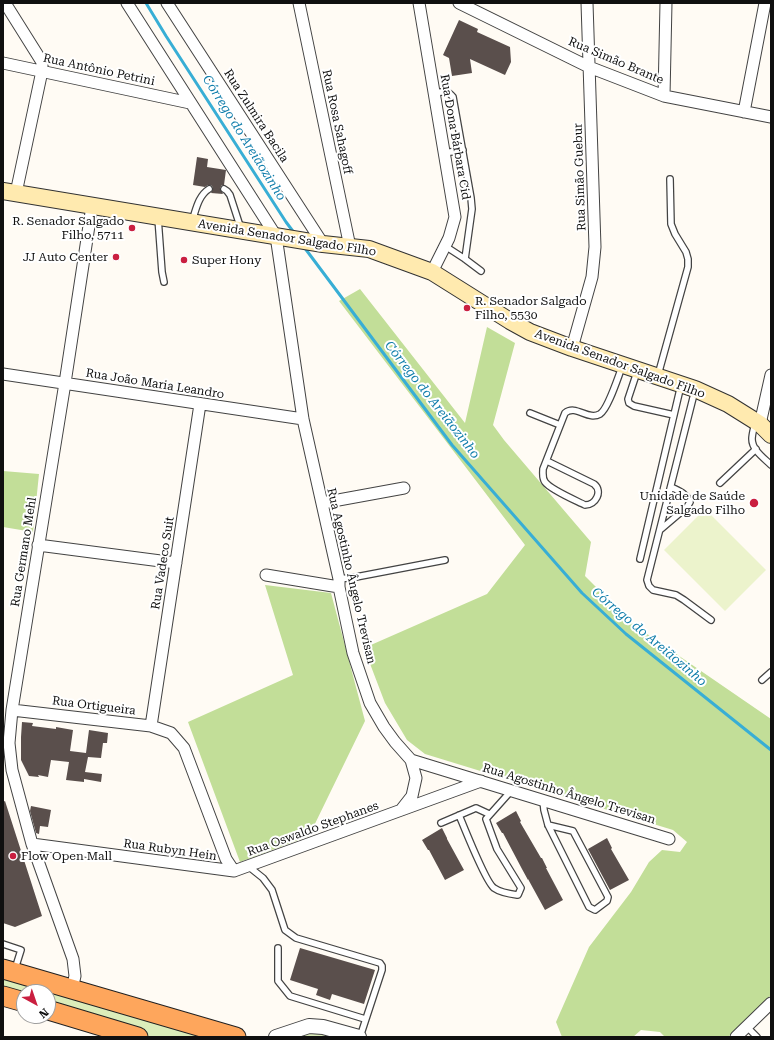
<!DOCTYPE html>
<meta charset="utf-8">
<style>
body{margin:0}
#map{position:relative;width:774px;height:1040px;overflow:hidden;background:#fffbf4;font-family:"Roboto Serif",serif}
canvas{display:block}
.frame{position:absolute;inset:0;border:4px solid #101010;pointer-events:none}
.north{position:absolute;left:16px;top:984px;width:40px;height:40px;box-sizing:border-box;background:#fff;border:1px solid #9f9f9f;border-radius:50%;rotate:140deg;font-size:11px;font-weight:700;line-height:16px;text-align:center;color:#101010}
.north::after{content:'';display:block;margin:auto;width:14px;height:18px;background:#ca1f40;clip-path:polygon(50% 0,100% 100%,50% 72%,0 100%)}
</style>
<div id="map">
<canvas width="774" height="1040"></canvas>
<div class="frame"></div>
<div class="north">N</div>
</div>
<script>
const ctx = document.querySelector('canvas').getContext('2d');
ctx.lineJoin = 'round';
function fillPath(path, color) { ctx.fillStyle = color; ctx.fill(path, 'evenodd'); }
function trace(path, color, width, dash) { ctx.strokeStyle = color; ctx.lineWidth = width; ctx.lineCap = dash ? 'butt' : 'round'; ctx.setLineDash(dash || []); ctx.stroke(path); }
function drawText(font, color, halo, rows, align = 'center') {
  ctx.font = font + ' "Roboto Serif",serif'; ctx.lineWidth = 4; ctx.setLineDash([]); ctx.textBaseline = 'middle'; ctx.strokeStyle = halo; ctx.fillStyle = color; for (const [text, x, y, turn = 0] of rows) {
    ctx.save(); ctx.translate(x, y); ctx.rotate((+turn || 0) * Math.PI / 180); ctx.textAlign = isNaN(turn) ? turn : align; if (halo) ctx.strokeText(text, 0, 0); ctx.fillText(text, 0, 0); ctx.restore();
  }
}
fillPath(new Path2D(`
 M 3,974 L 212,1037 L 148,1037 L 48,1009 L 48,992 L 24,992 L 24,1002 L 3,996 Z
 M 313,1029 L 344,1037 L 290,1037 Z`), '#dcedba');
fillPath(new Path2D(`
 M 360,289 L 465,423 L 487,327 L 515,343 L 493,425 L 504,440 L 591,542 L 585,576 L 634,625 L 771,719 L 771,995 L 728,1037 L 665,1037 L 660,1032 L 641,1030 L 633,1037 L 562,1037 L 556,1022 L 589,947 L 631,892 L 649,862 L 662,850 L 680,852 L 687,842 L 673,830 L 425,754 L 407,740 L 385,703 L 364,648 L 487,594 L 525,545 L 339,301 Z
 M 3,471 L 39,474 L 33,532 L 3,527 Z
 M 265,585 L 331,593 L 365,721 L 309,836 L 240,862 L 188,722 L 293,675 Z`), '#c2de98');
fillPath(new Path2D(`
 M 705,509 L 766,570 L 725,611 L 664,550 Z`), '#ecf3cc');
trace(new Path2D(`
 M 146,3 L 166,36 L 286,222 L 295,234
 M 304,247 L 452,445 L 582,593 L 626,634 L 771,750`), '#38aed5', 3);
fillPath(new Path2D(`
 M 459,20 L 478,29 L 477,32 L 510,47 L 511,62 L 505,75 L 470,59 L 472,73 L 452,76 L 449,58 L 443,55 Z
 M 197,157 L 208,159 L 207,167 L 226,170 L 224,185 L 222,185 L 220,188 L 223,194 L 211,193 L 213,189 L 212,186 L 210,185 L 208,185 L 205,187 L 193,185 Z
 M 22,722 L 33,723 L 32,726 L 56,729 L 56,727 L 73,730 L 70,751 L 86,753 L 89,730 L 108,733 L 107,743 L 103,743 L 101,758 L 88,757 L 85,772 L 102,774 L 101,782 L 84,779 L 84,782 L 66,780 L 69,762 L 51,760 L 48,777 L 38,775 L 39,777 L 29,776 L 21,760 L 21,737 Z
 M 5,801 L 42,916 L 15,927 L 3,923 L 3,802 Z
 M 31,806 L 51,810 L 48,827 L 40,826 L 39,834 L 36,833 L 30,811 Z
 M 516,811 L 521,821 L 520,822 L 541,858 L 542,858 L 547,868 L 546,868 L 563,900 L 545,910 L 528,879 L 528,880 L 522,869 L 503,833 L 502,833 L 496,823 Z
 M 442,828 L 447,838 L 447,839 L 464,870 L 445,880 L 429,850 L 428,850 L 422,840 Z
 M 607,838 L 612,848 L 611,849 L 629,880 L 610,890 L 588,849 Z
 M 300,948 L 375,970 L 364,1004 L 332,994 L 330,1000 L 316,995 L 318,989 L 290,980 Z`), '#5a4f4c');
const service = new Path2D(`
 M 434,93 C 443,92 447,89 453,97 L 471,198 L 472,209 L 465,259
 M 444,153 L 463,150
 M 224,189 L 227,191 L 230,195 L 241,229
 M 158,218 L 162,272 L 164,282
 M 192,221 C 196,210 198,196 209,189
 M 445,246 L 465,259 L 481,271
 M 637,372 L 628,399 L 629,403 L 634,406 L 674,415
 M 658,375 L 688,267 L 688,259 L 686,252 L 675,234 L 671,224 L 670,179
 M 695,390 L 647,580 L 649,586 L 653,590 L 676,595 L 684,600 L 711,620
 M 530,413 L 560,425
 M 755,423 C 754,428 752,434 752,439 C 752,450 764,458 771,465
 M 547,461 L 594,484 C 603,491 596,505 585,505 C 575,500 551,490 545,482 C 542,478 543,473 543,469 L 565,413 C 576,404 588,421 600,414 C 608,409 618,377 622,367
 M 720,483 L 756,449
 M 660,530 L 687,507 L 690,502 C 686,493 679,491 671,487
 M 640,559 L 681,385
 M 339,579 L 356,577 L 445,560
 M 762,680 L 771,672
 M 543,800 L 544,810 L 548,825 L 589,907 L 595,910 L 607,901 L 608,897 L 573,831 L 548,825
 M 459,815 C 464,827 486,883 494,888 C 501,893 510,894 518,895 L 521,888 L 497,849 L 486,819 L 511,791
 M 441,823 L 476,808 L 489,814
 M 248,866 L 263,878 L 272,890 L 285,930 L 296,938 L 380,963 L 382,966 L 382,970 L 360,1037
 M 3,944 L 21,950 L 15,969
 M 278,948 L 278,981 L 290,996 L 365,1019
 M 747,1027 L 757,1037`);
const minor = new Path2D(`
 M 5,3 L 42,62 L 42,71 L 16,193
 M 127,3 L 276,236 L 303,419 L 339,579 L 339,587 L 353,653 L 370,703 L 384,727 L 395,742 L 411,760 L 669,839
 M 167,3 L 323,244
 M 299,3 L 350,247
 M 419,3 L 455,217 L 449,238 L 432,272
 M 459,3 L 589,67 L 664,96 L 771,117
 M 3,63 L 190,103
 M 664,96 L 666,3
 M 744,112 L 765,3
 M 572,348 L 592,277 L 595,247 L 587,3
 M 3,374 L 303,419
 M 760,424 L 771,375
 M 322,503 L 404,488
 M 38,545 L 176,563
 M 266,575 L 339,587
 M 12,710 L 151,726 L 171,733 L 184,748 L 226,859 L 234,871
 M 151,726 L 200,404
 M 401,810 L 412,796 L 416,778 L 411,760
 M 32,844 L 234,871 L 481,781
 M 72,989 L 75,976 L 73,959 L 32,844 L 12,770 L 9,743 L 12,710 L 65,383 L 92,206
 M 736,1037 L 771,1003`);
const tertiary = new Path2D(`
 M 276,1037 L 309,1026 L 323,1027 L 359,1037`);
const secondary = new Path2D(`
 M 3,191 L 323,244 L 369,249 L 432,272 L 510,321 L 530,332 L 572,348 L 695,389 L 728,404 L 760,424 L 771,435`);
const trunk = new Path2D(`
 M 3,969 L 236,1037
 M 3,996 L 24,1002
 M 48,1010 L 138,1037`);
trace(service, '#434343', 8);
trace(minor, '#434343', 13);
trace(tertiary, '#434343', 16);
trace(secondary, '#323232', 18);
trace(trunk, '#212121', 21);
trace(service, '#fff', 5.5);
trace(minor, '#fff', 11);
trace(tertiary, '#fff', 14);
trace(secondary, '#ffeaaf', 16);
trace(trunk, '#fea65c', 19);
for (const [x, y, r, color] of [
 [132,228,4,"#ca1f40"],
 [116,257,4,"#ca1f40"],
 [184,260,4,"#ca1f40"],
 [467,308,4,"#ca1f40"],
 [754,503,5,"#ca1f40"],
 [13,856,4,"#ca1f40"]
]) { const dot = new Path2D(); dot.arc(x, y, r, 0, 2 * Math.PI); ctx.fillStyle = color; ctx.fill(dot); trace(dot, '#fff', 1.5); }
drawText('12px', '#101010', '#fff', [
 ["Rua Simão Brante",616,61,23],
 ["Rua Antônio Petrini",99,70,12],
 ["Rua Zulmira Bacila",256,116,57],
 ["Rua Rosa Sahagoff",337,122,78],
 ["Rua Dona Bárbara Cid",455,137,80],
 ["Rua Simão Guebur",580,177,-92],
 ["Avenida Senador Salgado Filho",287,238,9],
 ["Avenida Senador Salgado Filho",620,364,20],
 ["Rua João Maria Leandro",155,384,9],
 ["Rua Germano Mehl",24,552,-81],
 ["Rua Vadeco Suit",163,563,-81],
 ["Rua Agostinho Ângelo Trevisan",351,576,77],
 ["Rua Ortigueira",94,706,7],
 ["Rua Agostinho Ângelo Trevisan",569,794,17],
 ["Rua Oswaldo Stephanes",313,829,-20],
 ["Rua Rubyn Hein",170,850,8]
]);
drawText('12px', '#101010', '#fff', [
 ["R. Senador Salgado",124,221],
 ["Filho, 5711",124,235],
 ["JJ Auto Center",108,257],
 ["Super Hony",192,260,"left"],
 ["R. Senador Salgado",475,301,"left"],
 ["Filho, 5530",475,315,"left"],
 ["Unidade de Saúde",745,496],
 ["Salgado Filho",745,510],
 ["Flow Open Mall",21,856,"left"]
], 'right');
drawText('italic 13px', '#117eab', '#fff', [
 ["Córrego do Areiãozinho",244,138,58],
 ["Córrego do Areiãozinho",432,400,52],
 ["Córrego do Areiãozinho",649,637,40]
]);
</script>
